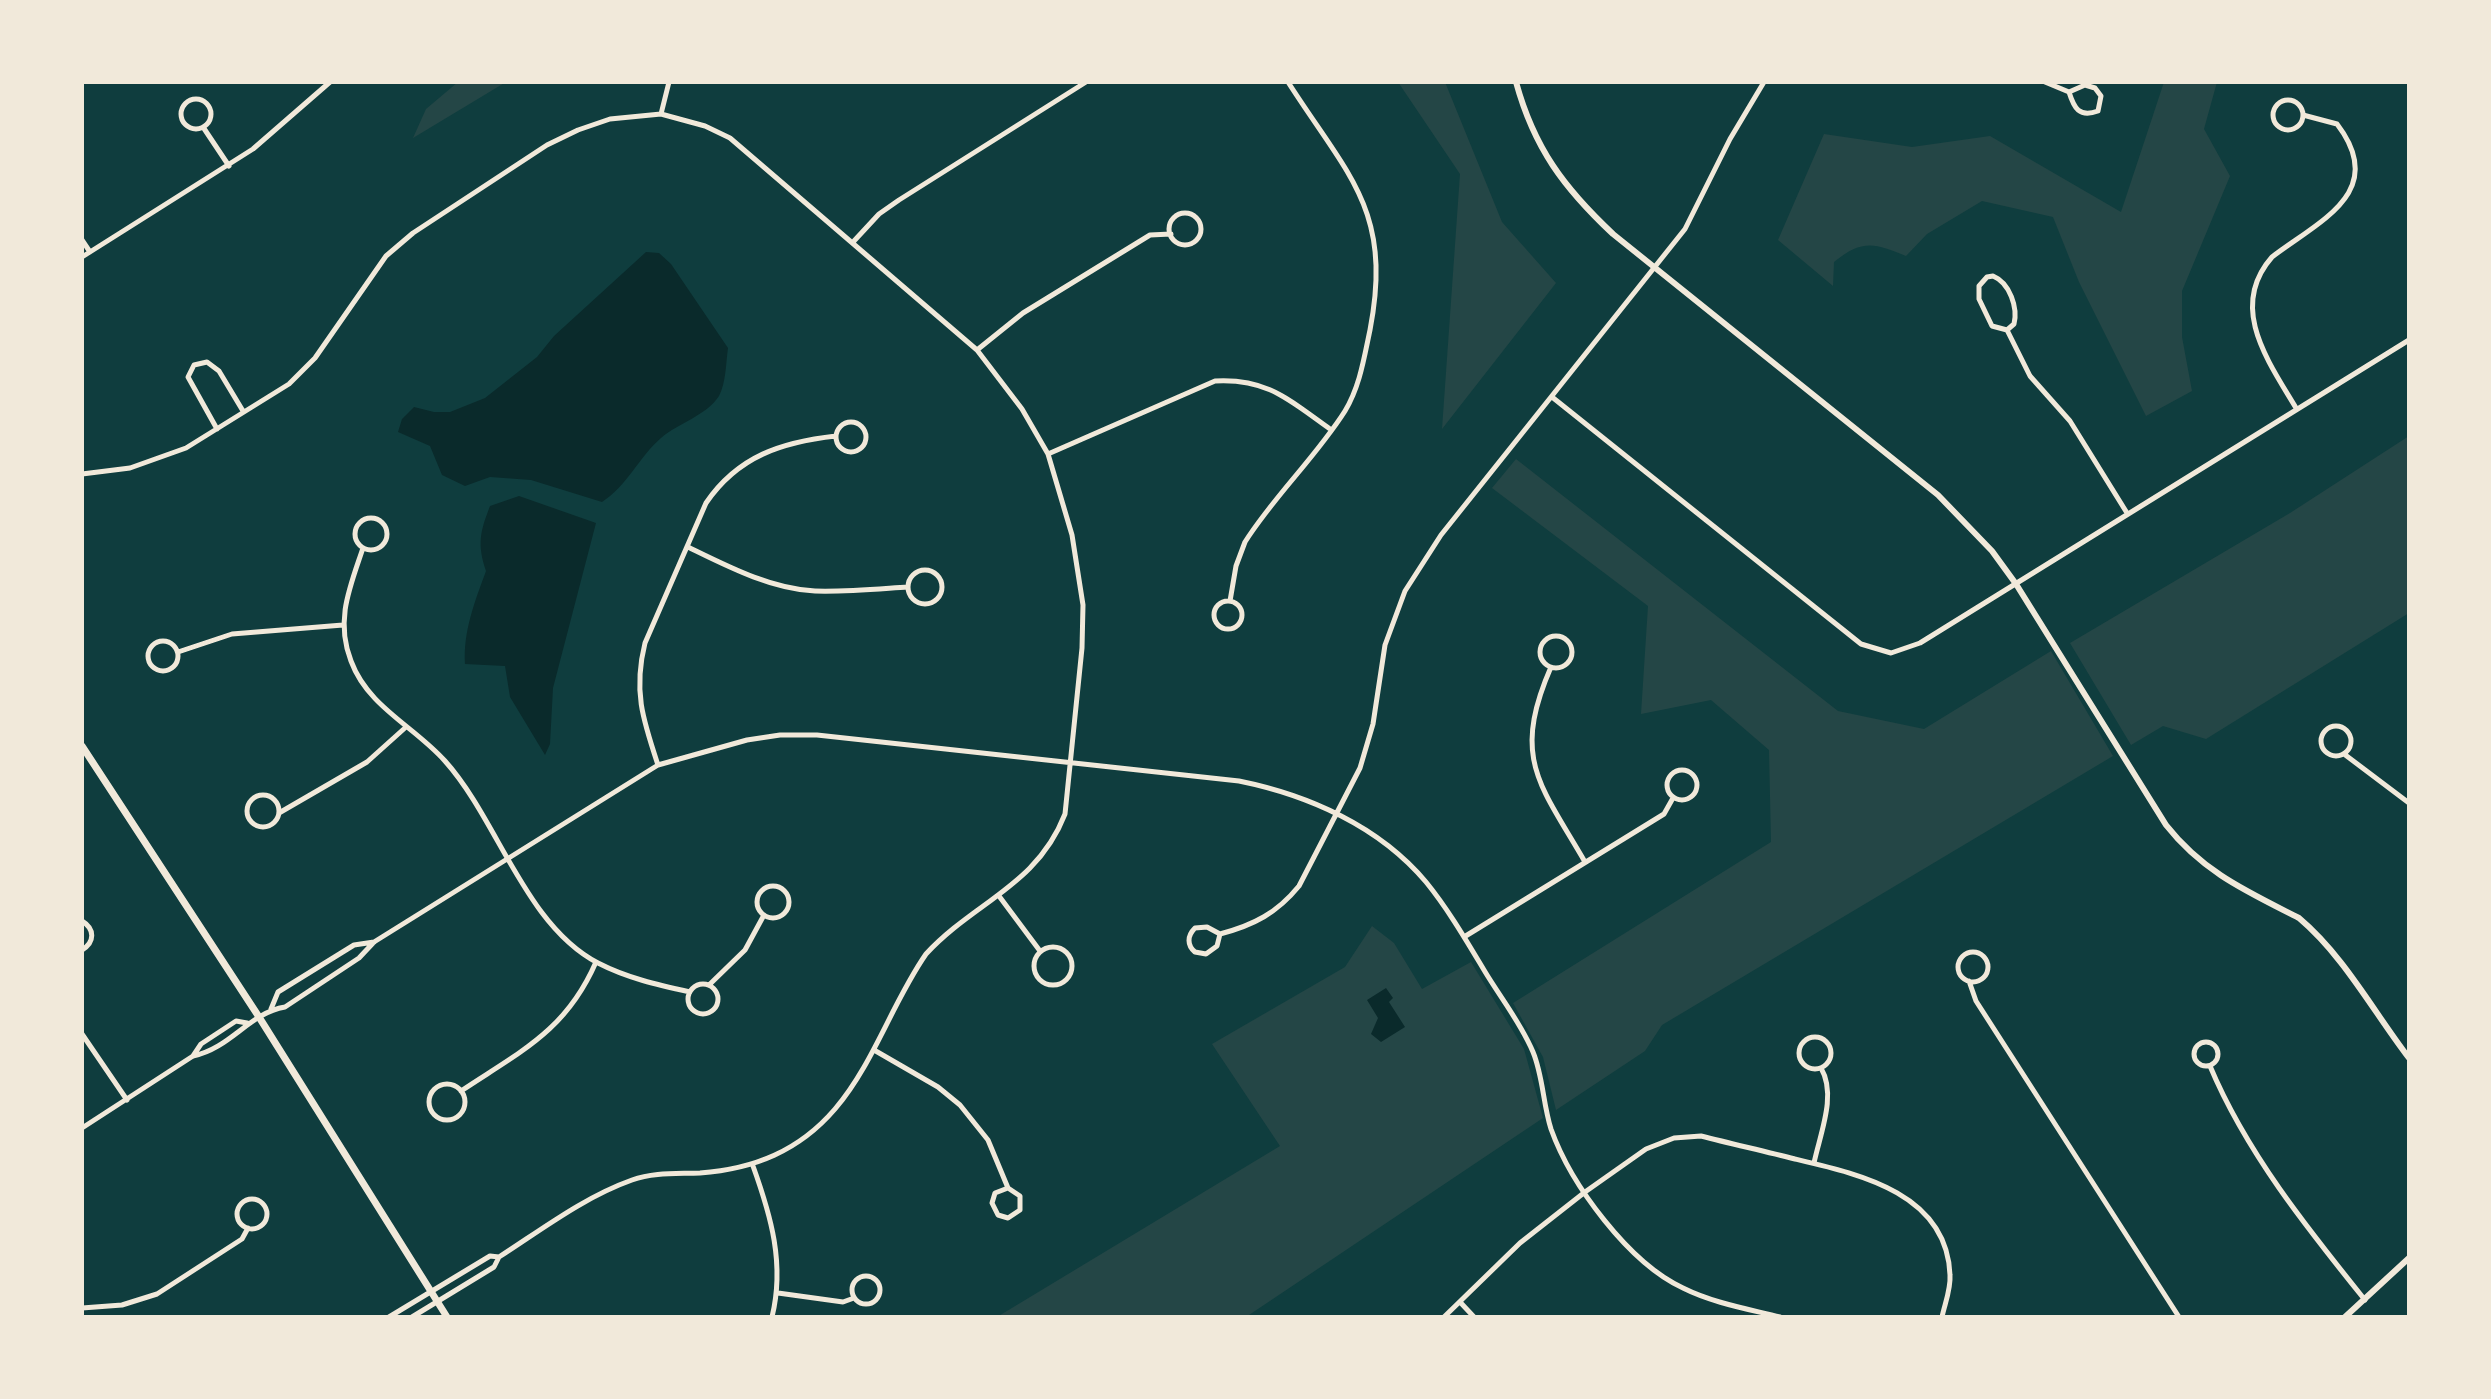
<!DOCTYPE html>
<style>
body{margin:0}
#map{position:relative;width:2491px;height:1399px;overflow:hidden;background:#0f3d3e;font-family:"Source Sans 3",sans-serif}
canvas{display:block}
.frame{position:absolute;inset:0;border:84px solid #f1e9da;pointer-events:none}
</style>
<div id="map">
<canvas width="2491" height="1399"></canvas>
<div class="frame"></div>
</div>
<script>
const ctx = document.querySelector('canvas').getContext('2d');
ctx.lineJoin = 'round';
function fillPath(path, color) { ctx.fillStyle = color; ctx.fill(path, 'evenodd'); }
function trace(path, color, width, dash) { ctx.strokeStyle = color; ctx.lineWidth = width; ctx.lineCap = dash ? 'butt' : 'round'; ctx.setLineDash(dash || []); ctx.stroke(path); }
fillPath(new Path2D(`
 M 458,82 L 506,82 L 413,138 L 426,109 Z
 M 1398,82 L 1445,82 L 1502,222 L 1556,283 L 1442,429 L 1460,174 Z
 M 2164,82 L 2217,82 L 2204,129 L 2230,176 L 2182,291 L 2182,337 L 2192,391 L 2146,416 L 2079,282 L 2053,217 L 1982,201 L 1927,234 L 1906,256 C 1875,243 1862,239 1834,262 L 1833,286 L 1778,240 L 1824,134 L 1912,147 L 1990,136 L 2121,212 Z
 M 2409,436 L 2409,613 L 2206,739 L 2163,726 L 2131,745 L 2070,643 L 2290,513 Z
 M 1516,459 L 1838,711 L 1924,729 L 2051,651 L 2113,756 L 1662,1025 L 1645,1051 L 1556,1110 L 1543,1057 L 1513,1003 L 1771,842 L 1769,750 L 1711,700 L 1641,714 L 1648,606 L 1492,488 Z
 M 1372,926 L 1394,943 L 1422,989 L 1471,962 L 1524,1049 L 1543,1118 L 1246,1317 L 997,1317 L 1280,1146 L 1212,1044 L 1345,967 Z`), '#244646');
fillPath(new Path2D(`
 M 646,252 L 659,253 L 671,264 L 728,348 C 726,362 726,383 719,396 C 706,416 678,423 661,438 C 639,457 627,486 602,502 L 531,480 L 490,477 L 465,486 L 442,475 L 430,446 L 398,432 L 402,419 L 414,407 L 434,412 L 450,412 L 485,398 L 537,357 L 554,336 Z
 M 519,496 L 596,523 L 553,688 L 550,744 L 545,755 L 510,697 L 505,666 L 465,664 C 463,631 475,601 486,571 C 477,544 480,532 490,506 Z
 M 1386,988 L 1393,998 L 1389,1002 L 1405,1027 L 1381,1042 L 1371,1034 L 1378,1018 L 1367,1000 Z`), '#0a2a2b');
trace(new Path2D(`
 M 2045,82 L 2069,92
 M 2085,85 L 2095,88 L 2101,96 L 2098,111 C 2079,118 2074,108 2069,92 Z
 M181 114a15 15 0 1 1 30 0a15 15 0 1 1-30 0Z
 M2273 115a15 15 0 1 1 30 0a15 15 0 1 1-30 0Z
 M 661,114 L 669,82
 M 203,127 L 229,166
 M1169 229a16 16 0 1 1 32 0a16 16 0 1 1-32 0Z
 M 82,240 L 90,252
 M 854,241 L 879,214 L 899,200 L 1086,82
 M 82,257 L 253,149 L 330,82
 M 1993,276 C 2010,283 2018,308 2014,324 L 2007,330 L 1992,326 L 1979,299 L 1979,286 L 1987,277 Z
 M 2007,330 L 2030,376 L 2070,421 L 2127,513
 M 977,350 L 1023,313 L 1150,235 L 1171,234
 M 1552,397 L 1861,644 L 1891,653 L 1920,643 L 2409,340
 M 2296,408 C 2268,361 2228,307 2272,257 C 2319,221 2389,192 2337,124 L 2303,115
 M836 437a15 15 0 1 1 30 0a15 15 0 1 1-30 0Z
 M 217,429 L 188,377 L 194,365 L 207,362 L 219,371 L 243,411
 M 1048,454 L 1215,381 C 1268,378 1290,401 1330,429
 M 82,474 L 130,468 L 186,448 L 289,384 L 315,358 L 386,256 L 413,233 L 547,145 L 578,130 L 610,119 L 661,114 L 705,126 L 730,138 L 977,350 L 1022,409 L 1048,454 L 1072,535 L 1083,605 L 1082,648 L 1065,814 C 1037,886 975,901 926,954 C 892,1003 874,1063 835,1109 C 799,1151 754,1169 700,1173 C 677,1174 654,1172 632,1180 C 584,1197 541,1230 499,1257 L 494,1267 L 412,1317
 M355 534a16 16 0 1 1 32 0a16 16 0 1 1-32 0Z
 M 688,547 C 727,566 771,589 815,591 C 846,592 877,589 908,587
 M 363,548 C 350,587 335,620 351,661 C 368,707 414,726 445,761 C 498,820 525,925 598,963 C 627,978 658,985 690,992
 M908 587a17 17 0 1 1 34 0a17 17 0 1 1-34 0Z
 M1214 615a14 14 0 1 1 28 0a14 14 0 1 1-28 0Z
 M 1230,601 L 1236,566 L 1245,542 C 1274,496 1316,457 1345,411 C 1360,386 1364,358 1370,330 C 1393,210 1348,176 1288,82
 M1540 652a16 16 0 1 1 32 0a16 16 0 1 1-32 0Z
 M148 656a15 15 0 1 1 30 0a15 15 0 1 1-30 0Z
 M 178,652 L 232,634 L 343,625
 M 1551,667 C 1511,759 1540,784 1585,862
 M2321 741a15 15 0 1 1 30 0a15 15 0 1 1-30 0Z
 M 2344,754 L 2409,803
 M 658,765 C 643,720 633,691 645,643 L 706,503 C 738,456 782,442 836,436
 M1667 785a15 15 0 1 1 30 0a15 15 0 1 1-30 0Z
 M247 811a16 16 0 1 1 32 0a16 16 0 1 1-32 0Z
 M 279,813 L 367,762 L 406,727
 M757 902a16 16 0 1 1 32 0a16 16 0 1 1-32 0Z
 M 999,896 L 1040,951
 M 82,921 C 95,929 95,942 82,950
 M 1220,934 L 1217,946 L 1206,954 L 1195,952 C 1187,945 1187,936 1195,928 L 1207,927 L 1220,934 C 1254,925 1277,913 1299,886 L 1360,768 L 1373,724 L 1385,645 L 1405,591 L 1441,535 L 1685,229 L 1730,139 L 1764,82
 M 1464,937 L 1664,814 L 1673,798
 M1034 966a19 19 0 1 1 38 0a19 19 0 1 1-38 0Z
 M1958 967a15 15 0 1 1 30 0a15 15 0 1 1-30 0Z
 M 1969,981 L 1976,1001 L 2179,1317
 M688 999a15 15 0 1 1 30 0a15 15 0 1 1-30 0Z
 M 709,985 L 745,950 L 764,915
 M 271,1009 L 278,992 L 354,945 L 374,942
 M 82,1034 L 127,1100
 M1799 1053a16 16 0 1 1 32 0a16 16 0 1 1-32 0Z
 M2194 1054a12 12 0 1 1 24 0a12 12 0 1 1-24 0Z
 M 874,1050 L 938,1087 L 960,1105 L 988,1140 L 1008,1188 L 1020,1196 L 1020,1210 L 1008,1218 L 998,1215 L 992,1203 L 995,1193 L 1008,1188
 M 193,1056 L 201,1044 L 236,1021 L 247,1023
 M 2210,1066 C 2246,1152 2307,1228 2365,1300
 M429 1102a18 18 0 1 1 36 0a18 18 0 1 1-36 0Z
 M 461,1091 C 521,1051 566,1031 596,962
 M 82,1128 L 193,1056 C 231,1048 249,1013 285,1007 L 359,958 L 374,942 L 658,765 L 747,740 L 780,735 L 817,735 L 1239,781 C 1308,795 1379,826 1426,882 C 1448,909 1466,940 1484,970 C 1500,997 1521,1023 1533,1052 C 1543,1076 1543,1104 1551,1129 C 1571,1185 1629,1263 1683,1288 C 1713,1303 1748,1309 1780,1317
 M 1814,1163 C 1820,1134 1837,1095 1821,1068
 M 753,1166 C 771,1216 785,1264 772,1317
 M237 1214a15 15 0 1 1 30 0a15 15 0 1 1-30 0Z
 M852 1290a14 14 0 1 1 28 0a14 14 0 1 1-28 0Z
 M 778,1293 L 843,1302 L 854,1298
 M 1460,1302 L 1474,1317
 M 82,1308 L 122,1305 L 157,1294 L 242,1239 L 248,1228
 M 389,1317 L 490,1256 L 499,1257
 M 1444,1317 L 1520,1243 L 1585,1192 L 1646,1149 L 1674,1138 L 1701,1136 C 1732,1144 1764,1151 1795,1159 C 1859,1174 1947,1193 1950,1275 C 1951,1289 1945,1303 1942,1317`), '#f1e9da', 5);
trace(new Path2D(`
 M 1516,82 C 1534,148 1564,188 1613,234 L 1938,495 L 1992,551 L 2016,584 L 2166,825 C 2203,872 2246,891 2299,918 C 2344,956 2373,1011 2409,1058
 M 2345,1317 L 2409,1258`), '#f1e9da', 6);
trace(new Path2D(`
 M 82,746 L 259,1017 L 447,1317`), '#f1e9da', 7);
</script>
